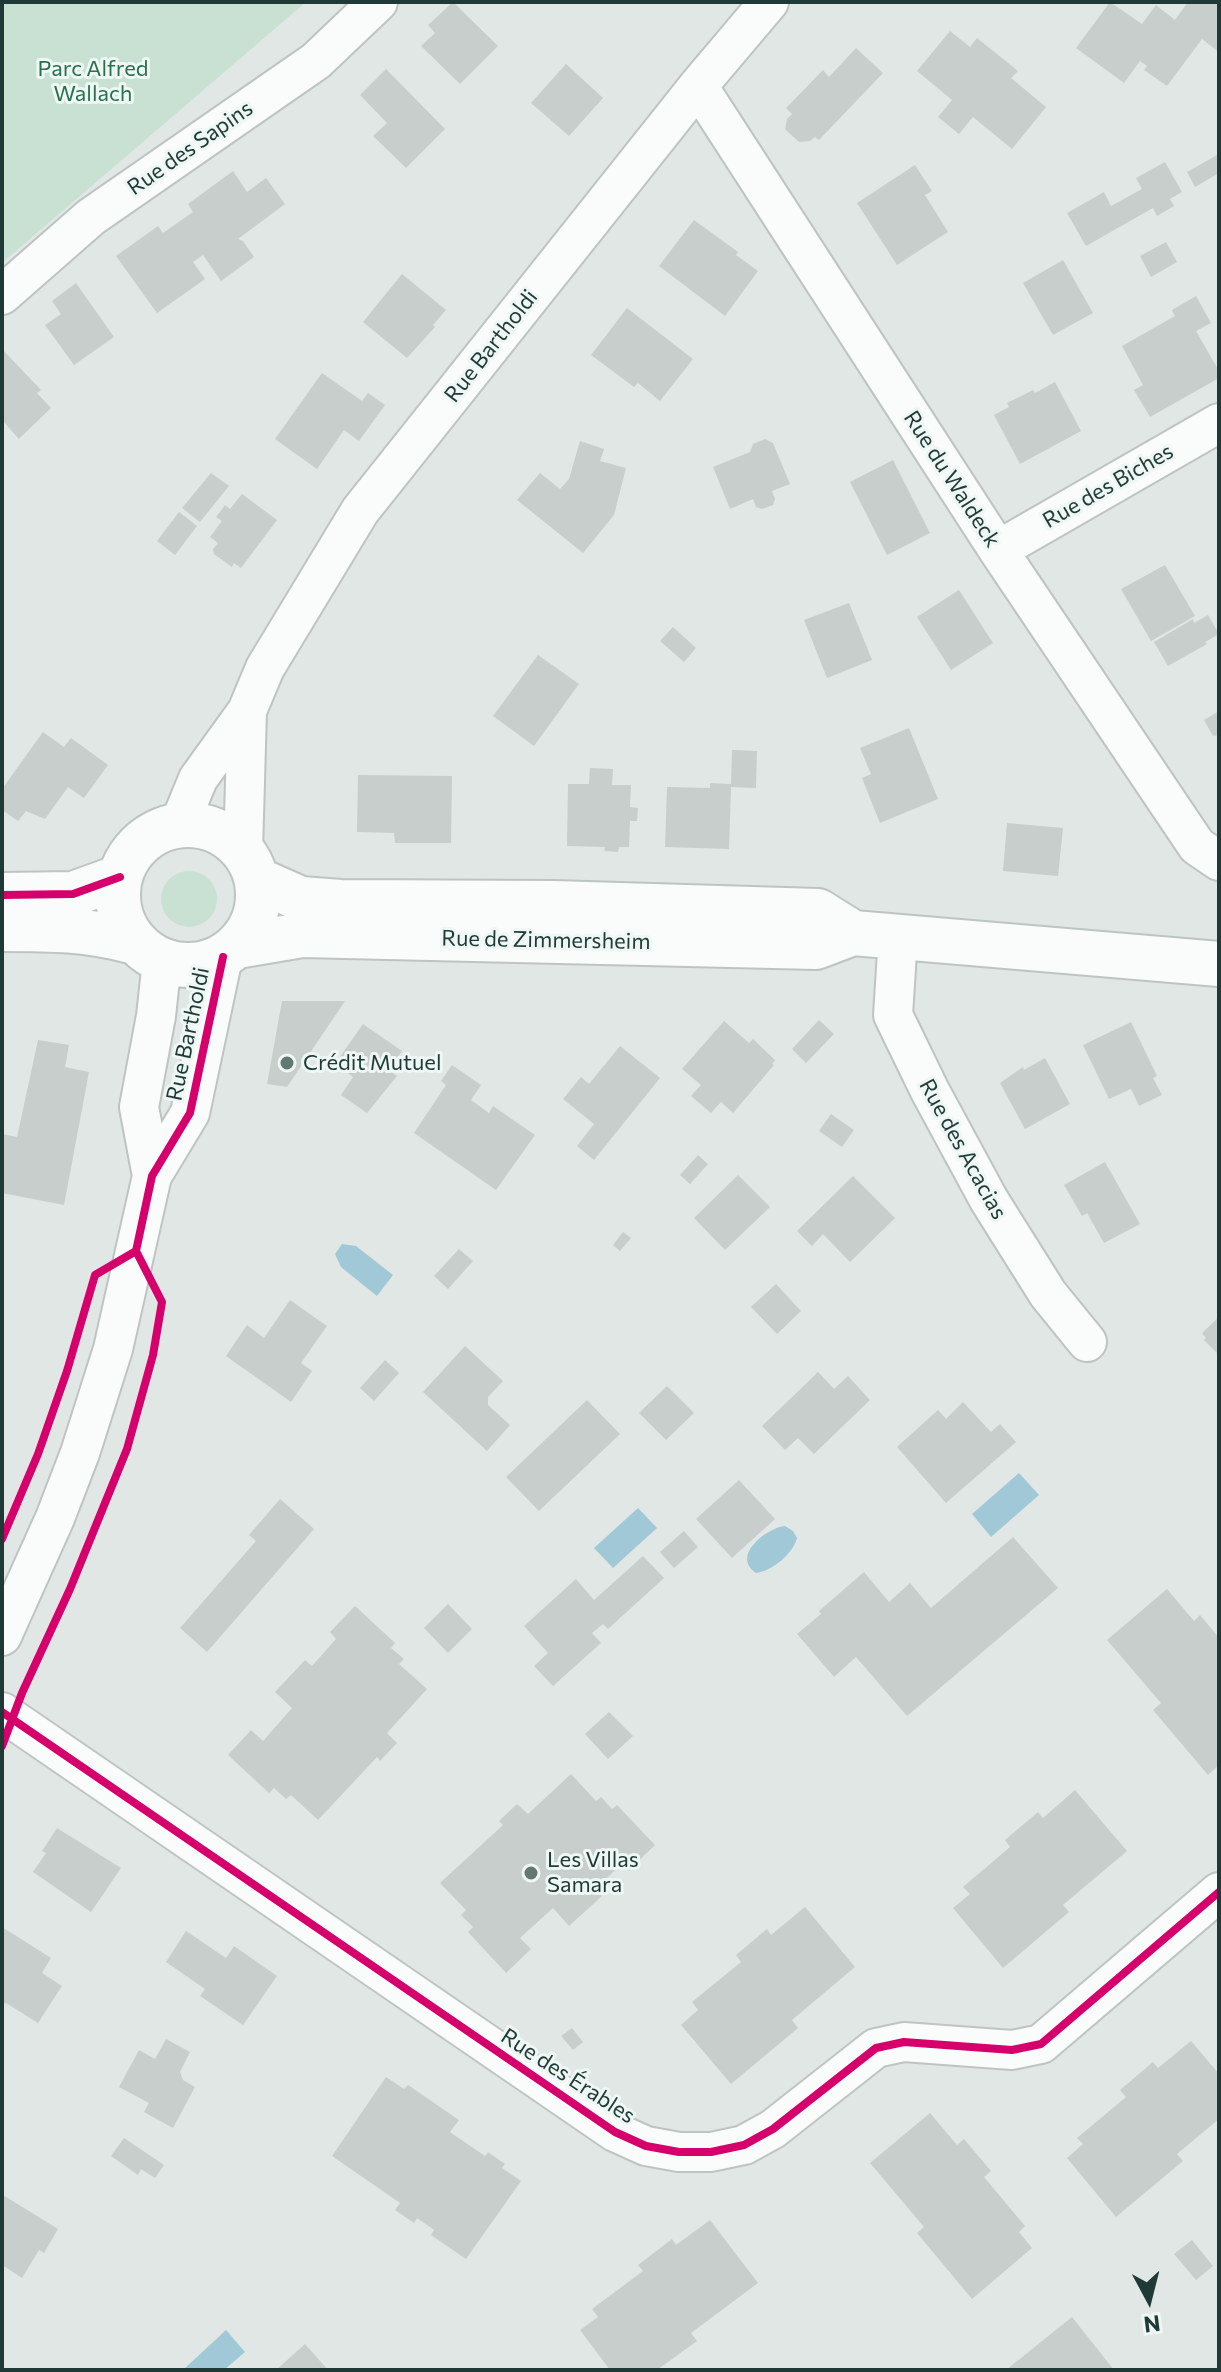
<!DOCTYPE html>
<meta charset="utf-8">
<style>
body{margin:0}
#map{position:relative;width:1221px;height:2372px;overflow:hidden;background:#e1e7e5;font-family:Commissioner,sans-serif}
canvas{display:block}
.frame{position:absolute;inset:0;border:4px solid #1f3a36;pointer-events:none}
.north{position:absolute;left:1109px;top:2260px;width:80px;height:80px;-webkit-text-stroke:6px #eef7f4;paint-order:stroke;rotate:173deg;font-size:22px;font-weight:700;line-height:32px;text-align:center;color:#1f3a36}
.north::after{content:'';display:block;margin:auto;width:28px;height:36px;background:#1f3a36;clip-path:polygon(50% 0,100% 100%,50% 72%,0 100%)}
</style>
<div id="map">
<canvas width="1221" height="2372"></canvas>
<div class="frame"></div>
<div class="north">N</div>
</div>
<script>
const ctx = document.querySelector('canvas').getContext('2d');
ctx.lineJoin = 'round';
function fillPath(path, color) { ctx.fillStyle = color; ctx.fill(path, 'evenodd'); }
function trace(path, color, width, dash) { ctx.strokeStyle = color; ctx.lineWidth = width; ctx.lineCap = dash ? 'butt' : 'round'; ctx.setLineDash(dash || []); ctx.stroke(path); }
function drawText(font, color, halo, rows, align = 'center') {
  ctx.font = font + ' Commissioner,sans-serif'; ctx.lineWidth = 6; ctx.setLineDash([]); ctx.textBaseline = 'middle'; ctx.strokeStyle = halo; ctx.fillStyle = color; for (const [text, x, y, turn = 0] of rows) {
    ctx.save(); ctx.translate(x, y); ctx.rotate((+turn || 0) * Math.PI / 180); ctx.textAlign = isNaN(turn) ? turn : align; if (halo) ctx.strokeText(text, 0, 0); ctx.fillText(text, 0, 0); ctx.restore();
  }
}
fillPath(new Path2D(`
 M 2,2 L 306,2 L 2,263 Z
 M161 899a28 28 0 1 1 56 0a28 28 0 1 1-56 0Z`), '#c9e1d3');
fillPath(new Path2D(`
 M 342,1244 L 356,1246 L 393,1275 L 377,1296 L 341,1267 L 335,1254 Z
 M 1019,1473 L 1039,1495 L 991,1537 L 972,1514 Z
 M 638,1508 L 657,1528 L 613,1568 L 594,1548 Z
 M 785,1526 L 793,1531 L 797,1538 C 793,1554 772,1571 756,1573 C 730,1555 769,1527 785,1526 Z
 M 226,2330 L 245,2352 L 224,2370 L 183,2370 Z`), '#a0c8d7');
fillPath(new Path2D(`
 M 453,2 L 498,46 L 460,84 L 421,46 L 435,33 L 428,25 Z
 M 1110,2 L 1142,24 L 1156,5 L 1175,20 L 1188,2 L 1219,2 L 1219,52 L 1202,39 L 1167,86 L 1144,70 L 1147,66 L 1140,61 L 1124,83 L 1076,48 Z
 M 950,31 L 970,47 L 977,38 L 1018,71 L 1011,78 L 1046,107 L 1012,149 L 973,117 L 959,134 L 938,117 L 952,100 L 917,71 Z
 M 856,48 L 883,73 L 819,140 L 815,137 L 810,141 L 799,142 L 785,129 L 787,119 L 792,114 L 786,108 L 823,70 L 829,77 Z
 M 566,64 L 603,98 L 569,136 L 531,103 Z
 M 386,69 L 445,129 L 406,168 L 373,136 L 387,123 L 360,95 Z
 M 1219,154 L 1219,173 L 1195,187 L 1187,172 Z
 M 1165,162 L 1182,192 L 1170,199 L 1174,206 L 1157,216 L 1153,208 L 1086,246 L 1067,213 L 1104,192 L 1111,206 L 1142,189 L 1136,178 Z
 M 915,165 L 932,191 L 925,195 L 948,232 L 897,265 L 857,203 Z
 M 233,171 L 247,192 L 266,178 L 285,204 L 238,239 L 243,241 L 254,257 L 221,281 L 203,255 L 193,262 L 205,279 L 157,313 L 116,256 L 158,226 L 163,233 L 193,212 L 188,204 Z
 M 694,220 L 738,252 L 736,255 L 758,271 L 725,316 L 659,266 Z
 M 1166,242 L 1177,262 L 1151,277 L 1140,256 Z
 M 1063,260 L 1093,313 L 1053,335 L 1023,283 Z
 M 402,274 L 446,310 L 433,325 L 435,327 L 407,358 L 363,322 Z
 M 76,283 L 114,337 L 74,365 L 45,325 L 61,314 L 52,301 Z
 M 1196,296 L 1211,323 L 1196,331 L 1219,371 L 1219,378 L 1150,417 L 1134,390 L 1143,385 L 1122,346 L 1175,316 L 1172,310 Z
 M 627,308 L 693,359 L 660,401 L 638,383 L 634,387 L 591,355 Z
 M 2,349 L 41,390 L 37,393 L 51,408 L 19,439 L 2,420 Z
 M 322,373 L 362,401 L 368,393 L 385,405 L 359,441 L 344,430 L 317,469 L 275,439 Z
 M 1055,382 L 1081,431 L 1020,464 L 994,415 L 1009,407 L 1007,403 L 1033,390 L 1035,393 Z
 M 765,439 L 773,443 L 790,484 L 772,491 L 775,499 L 773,505 L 762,509 L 756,507 L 753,499 L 730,509 L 713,467 L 750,452 L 753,444 Z
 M 580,441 L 604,449 L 600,461 L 626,468 L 614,515 L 583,553 L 517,500 L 540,473 L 560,489 L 569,479 Z
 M 893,460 L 930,533 L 887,555 L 850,482 Z
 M 211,473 L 229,486 L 200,522 L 182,508 Z
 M 242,494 L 277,520 L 241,568 L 234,563 L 232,567 L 214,554 L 213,549 L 218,543 L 210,537 L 222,521 L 216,517 L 225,505 L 230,509 Z
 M 179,512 L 197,526 L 175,555 L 157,541 Z
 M 1165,565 L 1195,616 L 1151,641 L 1121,589 Z
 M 959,590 L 993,643 L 951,670 L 917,617 Z
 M 849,603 L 872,660 L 827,678 L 804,620 Z
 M 1208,615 L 1219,634 L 1205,642 L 1207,644 L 1168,666 L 1154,642 L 1193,619 L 1194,623 Z
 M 673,627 L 696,648 L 684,662 L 660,641 Z
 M 538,655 L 579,684 L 534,746 L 493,716 Z
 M 1219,711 L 1219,735 L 1213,736 L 1204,720 Z
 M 909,728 L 938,799 L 880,823 L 862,778 L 871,774 L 860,748 Z
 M 43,732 L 64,747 L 71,738 L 108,765 L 84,798 L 68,787 L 45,819 L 26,811 L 18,821 L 2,810 L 2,789 Z
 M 732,750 L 757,751 L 756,788 L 731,787 L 729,849 L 665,847 L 667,787 L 710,788 L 710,783 L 731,784 Z
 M 590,768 L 613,769 L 612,785 L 631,785 L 630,807 L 638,808 L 637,821 L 630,821 L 629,847 L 619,847 L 618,852 L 604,851 L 605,847 L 567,846 L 568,784 L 589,784 Z
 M 358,775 L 452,776 L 451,843 L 395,843 L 394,833 L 357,832 Z
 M 1007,823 L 1063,828 L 1058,876 L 1003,871 Z
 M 282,1001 L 345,1001 L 287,1087 L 267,1084 Z
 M 819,1020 L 834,1034 L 806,1063 L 792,1049 Z
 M 724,1021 L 749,1043 L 753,1039 L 775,1060 L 772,1064 L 774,1065 L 733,1113 L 721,1102 L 711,1113 L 691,1096 L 701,1085 L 682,1069 Z
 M 1131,1022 L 1157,1076 L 1153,1078 L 1162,1095 L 1139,1106 L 1131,1089 L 1109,1099 L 1083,1045 Z
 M 363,1024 L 402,1051 L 388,1070 L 397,1076 L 367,1113 L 341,1095 L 353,1077 L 335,1064 Z
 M 38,1040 L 69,1045 L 65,1067 L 89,1072 L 64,1205 L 2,1193 L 2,1134 L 17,1137 Z
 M 620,1046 L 660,1078 L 594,1160 L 577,1146 L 594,1124 L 563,1099 L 581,1077 L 589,1084 Z
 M 1045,1058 L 1070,1104 L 1025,1129 L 1000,1083 L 1023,1067 L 1024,1070 Z
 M 452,1065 L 481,1085 L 471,1100 L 489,1113 L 493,1106 L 535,1135 L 496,1190 L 414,1133 L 446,1085 L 441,1081 Z
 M 831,1114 L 854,1130 L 842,1147 L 819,1131 Z
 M 698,1155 L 708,1164 L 690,1184 L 680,1175 Z
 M 1105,1162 L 1140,1224 L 1104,1243 L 1087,1213 L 1082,1216 L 1064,1185 Z
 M 738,1175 L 770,1207 L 725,1250 L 694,1218 Z
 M 853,1176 L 895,1218 L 850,1262 L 823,1234 L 812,1246 L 797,1231 Z
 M 623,1232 L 631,1238 L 620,1251 L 613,1245 Z
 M 459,1249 L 473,1261 L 448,1289 L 434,1276 Z
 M 776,1284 L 801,1311 L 777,1334 L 751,1307 Z
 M 290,1300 L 327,1326 L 301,1363 L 312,1371 L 291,1402 L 226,1356 L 247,1325 L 264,1338 Z
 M 1219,1317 L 1219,1355 L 1204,1340 L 1206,1338 L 1202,1333 Z
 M 465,1346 L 503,1381 L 488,1397 L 488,1405 L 510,1425 L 487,1451 L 423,1392 Z
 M 385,1360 L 399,1373 L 374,1401 L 360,1388 Z
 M 818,1372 L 834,1389 L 848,1376 L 870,1400 L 814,1454 L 798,1438 L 785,1450 L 762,1426 Z
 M 667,1386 L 694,1413 L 666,1440 L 639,1413 Z
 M 587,1400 L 620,1434 L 539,1511 L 506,1477 Z
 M 963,1402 L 991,1432 L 1000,1424 L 1016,1442 L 946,1503 L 897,1447 L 938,1410 L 946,1419 Z
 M 739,1480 L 775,1519 L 732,1558 L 696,1519 Z
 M 280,1499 L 314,1529 L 207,1652 L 180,1628 L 256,1541 L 249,1535 Z
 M 684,1531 L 698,1547 L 674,1568 L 660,1552 Z
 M 1013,1537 L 1058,1588 L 907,1716 L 856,1657 L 834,1677 L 797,1634 L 821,1614 L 819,1611 L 864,1572 L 889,1602 L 910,1583 L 931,1608 Z
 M 643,1556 L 664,1578 L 608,1629 L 603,1624 L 592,1633 L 601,1643 L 553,1686 L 534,1666 L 548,1653 L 524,1626 L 576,1579 L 594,1600 Z
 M 1167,1589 L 1194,1621 L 1200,1615 L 1219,1638 L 1219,1765 L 1208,1775 L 1153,1710 L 1161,1703 L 1107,1640 Z
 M 448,1604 L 472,1629 L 448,1653 L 424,1628 Z
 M 355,1606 L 395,1643 L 391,1648 L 404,1659 L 399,1664 L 427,1689 L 387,1733 L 397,1743 L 380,1761 L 377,1757 L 318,1820 L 291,1795 L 286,1799 L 274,1788 L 269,1793 L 228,1755 L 251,1730 L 263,1741 L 292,1708 L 275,1692 L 305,1660 L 312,1666 L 336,1639 L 330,1632 Z
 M 609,1712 L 633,1736 L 608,1759 L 585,1734 Z
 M 571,1774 L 596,1801 L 601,1797 L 612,1809 L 617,1805 L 655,1845 L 628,1871 L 622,1864 L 595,1889 L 602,1896 L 569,1926 L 553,1908 L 520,1938 L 531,1949 L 506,1973 L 468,1932 L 473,1927 L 461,1915 L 466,1910 L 440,1883 L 503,1825 L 499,1821 L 517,1804 L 528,1814 Z
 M 1075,1790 L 1127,1851 L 1063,1905 L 1069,1912 L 1003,1968 L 953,1908 L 970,1894 L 963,1887 L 1010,1847 L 1005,1840 L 1038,1812 L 1043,1818 Z
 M 57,1828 L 121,1868 L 91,1912 L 33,1872 L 46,1853 L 42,1851 Z
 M 805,1907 L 855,1967 L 792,2020 L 798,2028 L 731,2084 L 681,2025 L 698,2010 L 692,2002 L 741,1962 L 736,1955 L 767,1929 L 771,1935 Z
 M 2,1927 L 51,1958 L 42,1973 L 62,1986 L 38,2023 L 6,2003 L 2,2004 Z
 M 186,1931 L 226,1958 L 234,1946 L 277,1976 L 243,2025 L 200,1996 L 205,1989 L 166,1962 Z
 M 572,2028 L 583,2042 L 573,2050 L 561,2036 Z
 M 166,2039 L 190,2052 L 180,2072 L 183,2080 L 195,2087 L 173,2128 L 144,2112 L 149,2103 L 119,2087 L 139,2050 L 155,2059 Z
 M 1191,2041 L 1219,2074 L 1219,2119 L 1177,2154 L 1183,2161 L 1116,2217 L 1067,2158 L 1083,2144 L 1077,2138 L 1126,2097 L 1120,2090 L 1153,2062 L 1158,2068 Z
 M 386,2077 L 404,2089 L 408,2085 L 459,2120 L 450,2132 L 485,2156 L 488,2152 L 505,2164 L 502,2168 L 521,2181 L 466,2259 L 431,2235 L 434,2230 L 417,2218 L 414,2223 L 395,2210 L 400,2203 L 332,2156 Z
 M 930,2113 L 957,2145 L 964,2139 L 991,2171 L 984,2177 L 1025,2226 L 1019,2232 L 1032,2248 L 972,2299 L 917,2233 L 924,2227 L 870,2163 Z
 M 124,2138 L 164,2165 L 155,2178 L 141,2169 L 138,2175 L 111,2156 Z
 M 3,2195 L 58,2229 L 44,2253 L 39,2250 L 22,2278 L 2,2265 Z
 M 710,2220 L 758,2283 L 691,2333 L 697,2341 L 657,2370 L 610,2370 L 580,2330 L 598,2317 L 592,2309 L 643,2271 L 638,2265 L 672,2239 L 676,2245 Z
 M 1192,2240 L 1213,2266 L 1196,2280 L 1174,2254 Z
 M 1072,2317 L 1114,2370 L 1006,2370 Z
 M 305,2344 L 328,2370 L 276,2370 Z`), '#c8cecc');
const minor = new Path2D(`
 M 698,86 L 998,550 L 1197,846 L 1219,861
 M 2,295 L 91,217 L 316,61 L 378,2
 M 998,550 L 1219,423
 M 179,825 L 198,779 L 247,711 L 265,668 L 360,511 L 698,86 L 769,2
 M 243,851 L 247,711
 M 898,937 L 893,1015 L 930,1091 L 989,1200 L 1048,1294 L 1087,1342
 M 152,1176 L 139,1107 L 156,1016 L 162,961
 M 2,1636 L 55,1518 L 80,1453 L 113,1349 L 152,1176 L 190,1113 L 223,957
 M 2,1712 L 615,2132 L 646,2146 L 679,2152 L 711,2152 L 744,2145 L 773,2129 L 876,2048 L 904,2042 L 1012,2050 L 1041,2044 L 1219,1892`);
const secondary = new Path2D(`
 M118 895a70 70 0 1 1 140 0a70 70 0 1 1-140 0Z
 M 258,880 L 301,899 L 341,902 L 554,903 L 818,911 L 853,933
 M 2,895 L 73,894 L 120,877
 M 2,929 C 51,929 87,929 135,942
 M 237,946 L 302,935 L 816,947 L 853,933 L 1219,964`);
trace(minor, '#bec4c2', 42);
trace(secondary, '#bdc5c3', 48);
trace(minor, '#fafbfb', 38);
trace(secondary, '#fafbfb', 44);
trace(new Path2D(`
 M 2,895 L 73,894 L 120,877
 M 136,1251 L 152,1176 L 190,1113 L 223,957
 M 2,1539 L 38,1454 L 67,1371 L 95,1275 L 136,1251
 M 2,1712 L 615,2132 L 646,2146 L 679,2152 L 711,2152 L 744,2145 L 773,2129 L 876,2048 L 904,2042 L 1012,2050 L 1041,2044 L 1219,1892
 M 2,1746 L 22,1693 L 70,1589 L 127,1449 L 153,1355 L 162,1302 L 136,1251`), '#d6006c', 8);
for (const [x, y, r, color] of [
 [287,1063,8,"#637773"],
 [531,1873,8,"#637773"]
]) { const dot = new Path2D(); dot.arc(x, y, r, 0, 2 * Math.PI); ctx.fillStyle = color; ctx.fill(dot); trace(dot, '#eef7f4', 3); }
drawText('22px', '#29714e', '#eef7f4', [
 ["Parc Alfred",93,69],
 ["Wallach",93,94]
]);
drawText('22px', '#1f3a36', '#eef7f4', [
 ["Rue des Sapins",190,148,-35],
 ["Rue Bartholdi",491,346,-52],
 ["Rue du Waldeck",952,479,57],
 ["Rue des Biches",1108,486,-30],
 ["Rue de Zimmersheim",546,940,1],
 ["Rue Bartholdi",188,1034,-78],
 ["Rue des Acacias",963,1149,61],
 ["Rue des Érables",568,2076,33]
]);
drawText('22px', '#1f3a36', '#eef7f4', [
 ["Crédit Mutuel",303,1063],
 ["Les Villas",547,1860],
 ["Samara",547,1885]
], 'left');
</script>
